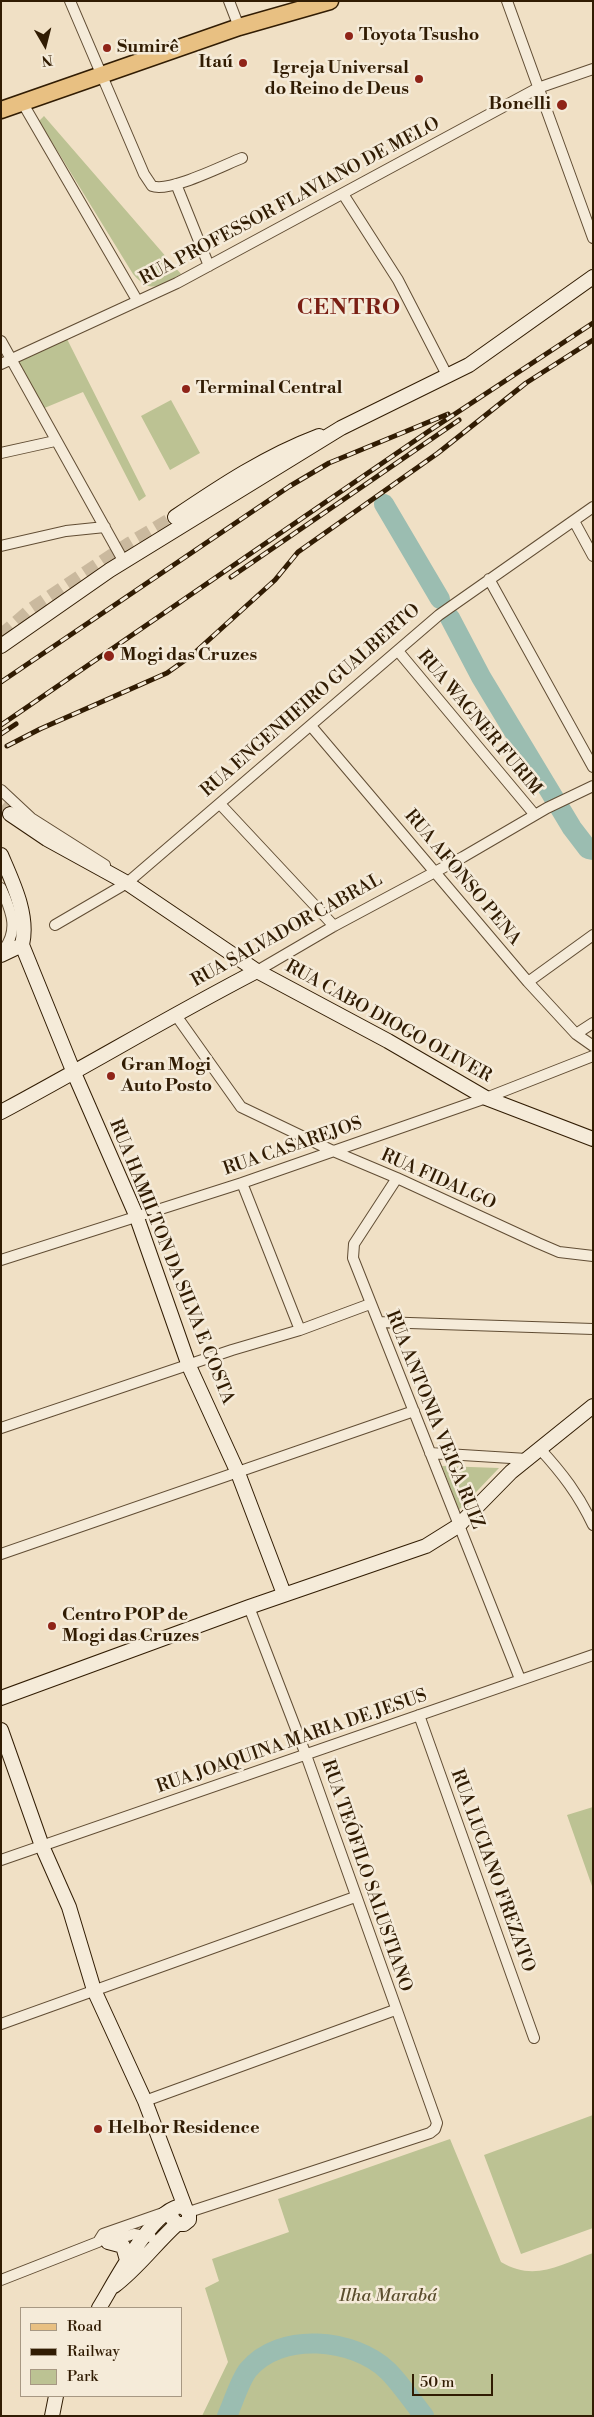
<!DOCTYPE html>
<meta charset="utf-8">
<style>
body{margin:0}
#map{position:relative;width:594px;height:2417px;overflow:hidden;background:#f0e0c5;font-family:"Libre Bodoni",serif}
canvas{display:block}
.frame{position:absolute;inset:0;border:2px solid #311c03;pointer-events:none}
.legend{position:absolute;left:20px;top:2307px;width:162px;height:90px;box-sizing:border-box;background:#f5ebd9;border:1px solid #a79883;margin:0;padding:6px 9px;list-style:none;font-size:15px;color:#311c03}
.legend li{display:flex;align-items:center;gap:10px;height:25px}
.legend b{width:25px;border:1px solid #a79883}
.north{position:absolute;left:20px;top:20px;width:50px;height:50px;-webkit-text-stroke:4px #f5ebd9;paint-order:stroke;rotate:172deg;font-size:14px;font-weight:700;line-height:20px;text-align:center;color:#311c03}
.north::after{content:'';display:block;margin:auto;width:18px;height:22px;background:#311c03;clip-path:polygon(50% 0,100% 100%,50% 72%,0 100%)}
.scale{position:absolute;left:412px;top:2374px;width:81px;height:22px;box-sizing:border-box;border:2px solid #311c03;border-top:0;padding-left:6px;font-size:15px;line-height:18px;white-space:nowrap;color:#311c03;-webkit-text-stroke:4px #f5ebd9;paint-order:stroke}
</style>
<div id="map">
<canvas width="594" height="2417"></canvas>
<div class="frame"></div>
<ul class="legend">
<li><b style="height:6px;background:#e8c082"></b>Road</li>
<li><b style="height:6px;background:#311c03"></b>Railway</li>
<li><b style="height:14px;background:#bcc293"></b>Park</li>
</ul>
<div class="north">N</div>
<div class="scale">50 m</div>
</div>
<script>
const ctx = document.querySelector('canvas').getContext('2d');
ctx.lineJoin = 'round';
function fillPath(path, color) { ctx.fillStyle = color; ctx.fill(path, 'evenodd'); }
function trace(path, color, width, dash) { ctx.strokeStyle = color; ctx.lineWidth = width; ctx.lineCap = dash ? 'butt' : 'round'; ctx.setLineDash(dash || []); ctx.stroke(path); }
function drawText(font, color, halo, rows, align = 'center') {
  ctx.font = font + ' "Libre Bodoni",serif'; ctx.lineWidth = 5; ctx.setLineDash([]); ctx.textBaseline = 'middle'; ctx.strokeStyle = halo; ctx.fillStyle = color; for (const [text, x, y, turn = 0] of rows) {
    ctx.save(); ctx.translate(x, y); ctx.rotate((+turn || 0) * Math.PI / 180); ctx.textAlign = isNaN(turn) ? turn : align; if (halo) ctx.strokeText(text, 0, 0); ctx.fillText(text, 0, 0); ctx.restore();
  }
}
fillPath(new Path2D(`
 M 44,116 L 181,274 C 160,286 151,295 133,274 L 39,121 Z
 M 67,339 L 146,496 L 139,501 L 83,392 L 42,409 L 18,362 Z
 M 171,400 L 200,453 L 170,470 L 141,416 Z
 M 442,1466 L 499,1468 L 459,1510 Z
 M 593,1807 L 593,1889 L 567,1815 Z
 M 593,2115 L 593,2228 L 521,2254 L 484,2155 Z
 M 450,2139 L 501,2262 C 534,2282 560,2265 593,2253 L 593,2416 L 202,2416 L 228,2362 L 205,2288 L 219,2281 L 212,2259 L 289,2232 L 278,2199 Z`), '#bcc293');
trace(new Path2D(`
 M 384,504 L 440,599
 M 450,618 L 481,677 L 572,828 L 588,849 L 593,850
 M 227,2416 C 233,2403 240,2380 248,2370 C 280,2331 354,2338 388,2371 C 401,2384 412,2401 424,2416`), '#9bbdb1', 20);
trace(new Path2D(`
 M 1,636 L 32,609 L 129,544 L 175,517
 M 1,807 L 10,814`), '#cab99e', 14, [14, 7]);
const street = new Path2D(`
 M 70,1 L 144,174 L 152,186 C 169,193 224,165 242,158
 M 229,1 L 239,27
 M 507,1 L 593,238
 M 22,102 L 137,300
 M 176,184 L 209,266
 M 343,194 L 398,280 L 448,377
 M 1,341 L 124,562
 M 1,364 L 177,283 L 538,88 L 593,69
 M 1,453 L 55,441
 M 574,521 L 593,556
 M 1,546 L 66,531 L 105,527
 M 489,579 L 593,767
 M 398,651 L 535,815
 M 311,726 L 528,982 L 576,1034 L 593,1046
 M 1,790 L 31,818 L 105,865
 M 220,804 L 334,926
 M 1,888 C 12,912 20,932 1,953
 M 55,925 L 127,883 L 439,615 L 593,507
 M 257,971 L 334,926 L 463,857 L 547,808 L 593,786
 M 528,982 L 593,935
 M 175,1014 L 241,1107 L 333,1151 L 397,1178 L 538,1243 L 559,1252 L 593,1256
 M 576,1034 L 593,1023
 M 397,1178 L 354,1244 L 353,1258 L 520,1679
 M 242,1183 L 300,1330
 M 1,1260 L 242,1183 L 486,1098 L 593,1056
 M 379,1322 L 593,1329
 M 1,1428 L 232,1350 L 300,1330 L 370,1304
 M 540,1449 C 562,1473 579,1495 593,1525
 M 430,1453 L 527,1459
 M 1,1554 L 414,1411
 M 419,1715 L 534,2038
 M 1,1860 L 593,1655
 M 1,2024 L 355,1897
 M 145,2101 L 395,2010
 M 189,2212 L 430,2133 L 435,2129 L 437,2123 L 306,1755 L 249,1607
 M 107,2242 L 134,2234 L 151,2237
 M 1,2280 L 98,2242 L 103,2234 L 163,2213`);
const secondary = new Path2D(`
 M 175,517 C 221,486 266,456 319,436
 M 1,646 L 110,570 L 341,428 L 469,365 L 593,277
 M 10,814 L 47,839 L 127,883 L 257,971 L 388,1041 L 486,1098 L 593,1139
 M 1,855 C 13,883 29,915 22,945
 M 22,945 L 74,1073 L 136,1215 L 189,1366 L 238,1473 L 284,1594
 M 1,955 L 22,945
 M 1,1112 C 87,1066 170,1016 257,971
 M 1,1698 L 249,1607 L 426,1546 L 458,1526 L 511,1472 L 593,1406
 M 1,1730 L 42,1846 L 69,1907 L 94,1990 L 145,2101 L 185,2207
 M 108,2242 L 123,2246 L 127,2260
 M 114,2286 C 138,2268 155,2244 177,2224
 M 99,2308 C 114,2284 152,2208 182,2206 L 189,2212 L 189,2220 L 184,2224 L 177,2224 L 171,2217 L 172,2211
 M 52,2416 L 56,2396`);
const primary = new Path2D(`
 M 1,110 L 239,27 L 330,1`);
trace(street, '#614d34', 12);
trace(secondary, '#311c03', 16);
trace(primary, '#311c03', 19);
trace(street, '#f5ebd9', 10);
trace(secondary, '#f5ebd9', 14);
trace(primary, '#e8c082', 16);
const rail = new Path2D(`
 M 231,577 L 459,420
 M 1,682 L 290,486 L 329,463 L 448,414
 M 1,725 L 429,431 L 593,323
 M 1,734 L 16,724
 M 7,746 L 40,729 L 167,673 L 191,656 L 275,580 L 298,552 L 438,453 L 526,383 L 593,340`);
trace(rail, '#311c03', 5);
trace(rail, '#f5ebd9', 3, [9]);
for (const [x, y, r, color] of [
 [349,36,5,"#8f2418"],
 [107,48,5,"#8f2418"],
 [243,63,5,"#8f2418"],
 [419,79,5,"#8f2418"],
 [562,105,6,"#8f2418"],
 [186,389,5,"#8f2418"],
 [109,656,6,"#8f2418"],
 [111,1076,5,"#8f2418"],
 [52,1626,5,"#8f2418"],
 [98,2129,5,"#8f2418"]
]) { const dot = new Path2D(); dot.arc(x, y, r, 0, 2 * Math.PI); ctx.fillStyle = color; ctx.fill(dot); trace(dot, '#f5ebd9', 2); }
drawText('bold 18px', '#311c03', '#f5ebd9', [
 ["Toyota Tsusho",359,36],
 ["Sumirê",117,48],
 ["Itaú",233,63,"right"],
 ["Igreja Universal",409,69,"right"],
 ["do Reino de Deus",409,90,"right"],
 ["Bonelli",551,105,"right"],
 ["Terminal Central",196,389],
 ["Mogi das Cruzes",120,656],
 ["Gran Mogi",121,1066],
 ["Auto Posto",121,1087],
 ["Centro POP de",62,1616],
 ["Mogi das Cruzes",62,1637],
 ["Helbor Residence",108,2129]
], 'left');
drawText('18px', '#311c03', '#f5ebd9', [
 ["RUA PROFESSOR FLAVIANO DE MELO",290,202,-28],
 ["RUA ENGENHEIRO GUALBERTO",311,701,-41],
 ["RUA WAGNER FURIM",479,723,50],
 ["RUA AFONSO PENA",462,878,50],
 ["RUA SALVADOR CABRAL",287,931,-29],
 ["RUA CABO DIOGO OLIVER",388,1022,29],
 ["RUA CASAREJOS",293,1147,-19],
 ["RUA FIDALGO",438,1180,24],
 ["RUA HAMILTON DA SILVA E COSTA",171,1262,68],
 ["RUA ANTONIA VEIGA RUIZ",434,1420,68],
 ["RUA JOAQUINA MARIA DE JESUS",292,1742,-19],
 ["RUA LUCIANO FREZATO",492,1871,70],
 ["RUA TEÓFILO SALUSTIANO",366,1876,71]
]);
drawText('italic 18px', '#5b4e2e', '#f5ebd9', [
 ["Ilha Marabá",388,2297]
]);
ctx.letterSpacing = '1px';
drawText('bold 22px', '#7a1f14', '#f5ebd9', [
 ["CENTRO",349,309]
]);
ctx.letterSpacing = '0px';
</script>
